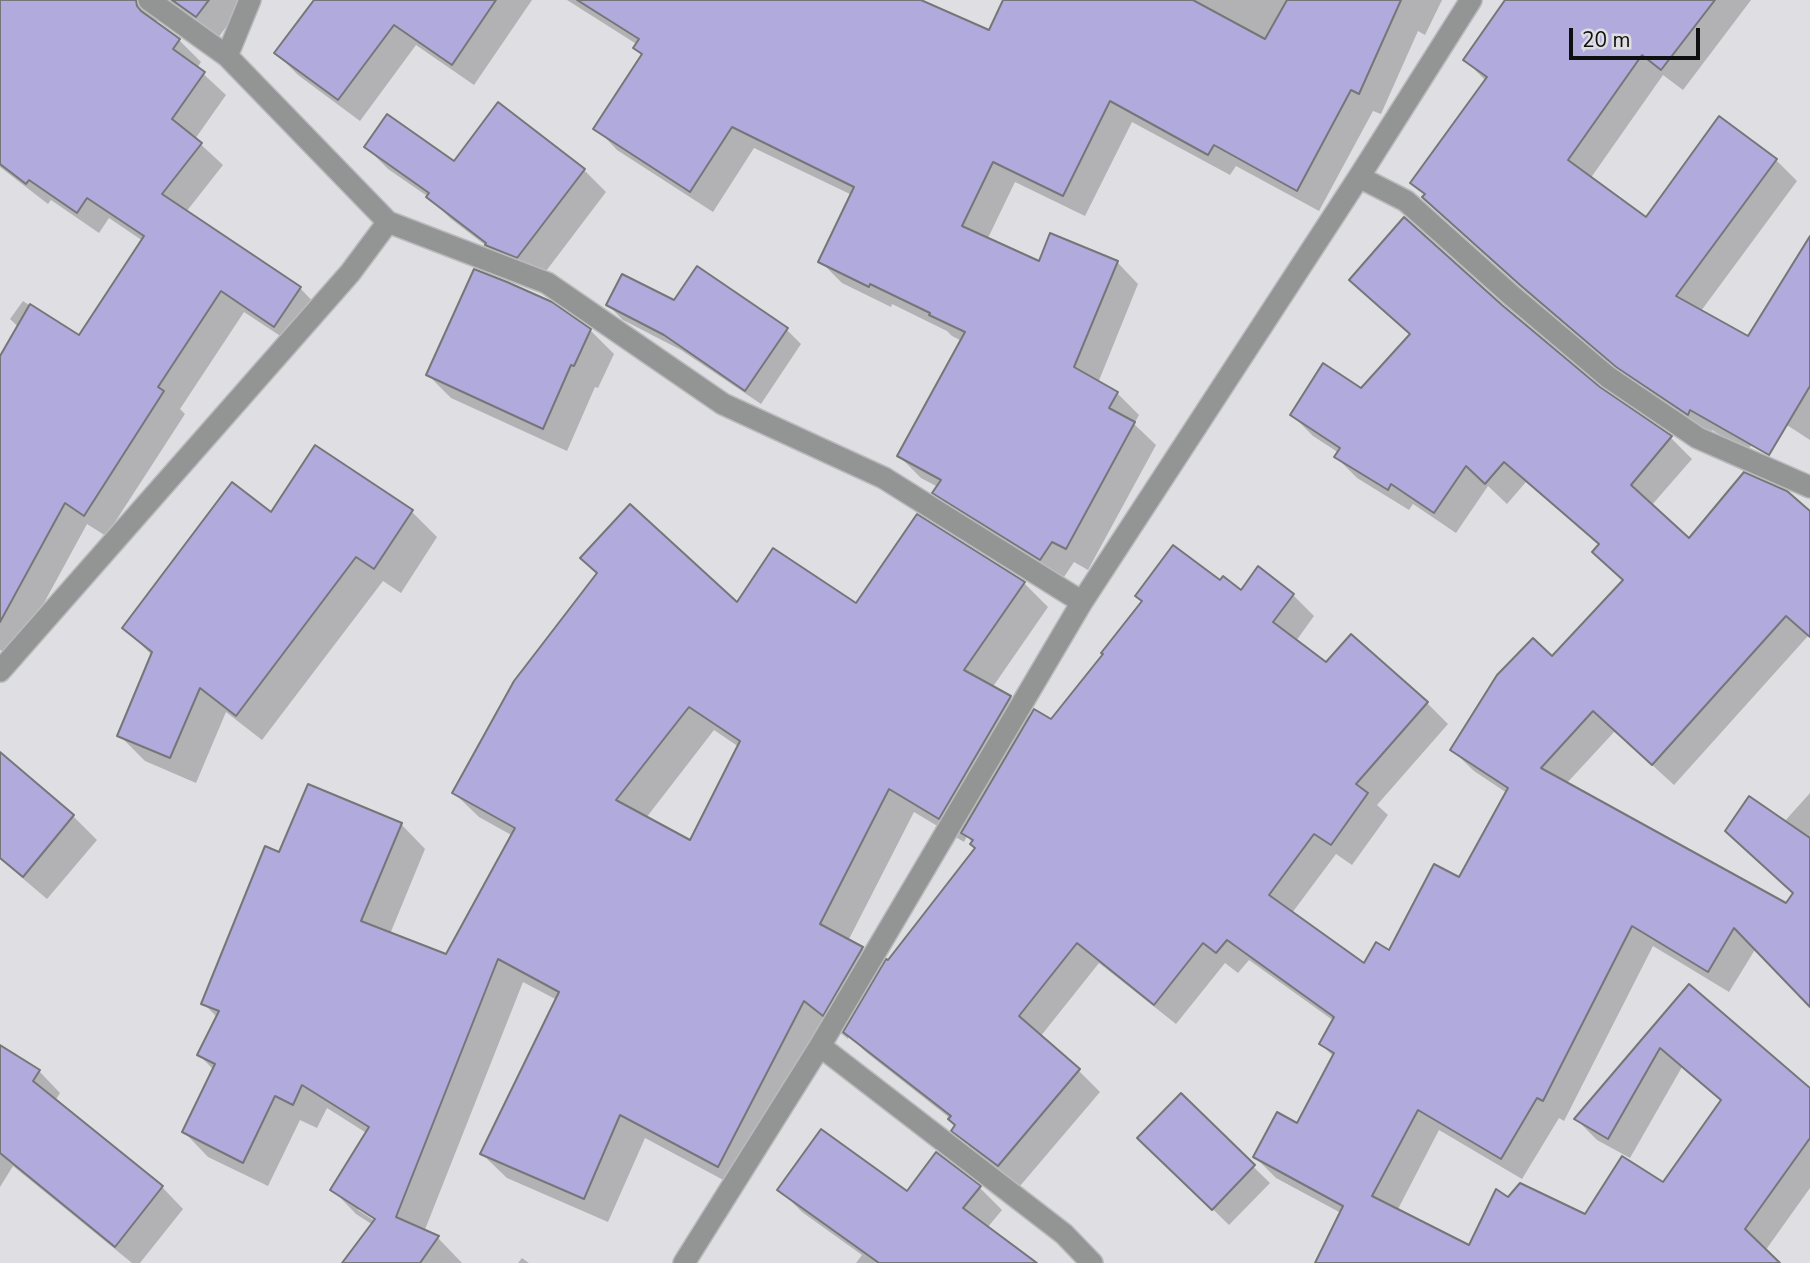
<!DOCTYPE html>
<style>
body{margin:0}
#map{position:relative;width:1810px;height:1263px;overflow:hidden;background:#dfdfe3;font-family:"Nunito Sans",sans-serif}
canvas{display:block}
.scale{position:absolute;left:1569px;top:28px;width:131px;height:32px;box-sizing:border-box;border:4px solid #101011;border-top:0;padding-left:9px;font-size:21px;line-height:24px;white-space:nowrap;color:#101011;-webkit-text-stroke:5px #dfdfe3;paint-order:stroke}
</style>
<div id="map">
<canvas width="1810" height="1263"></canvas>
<div class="scale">20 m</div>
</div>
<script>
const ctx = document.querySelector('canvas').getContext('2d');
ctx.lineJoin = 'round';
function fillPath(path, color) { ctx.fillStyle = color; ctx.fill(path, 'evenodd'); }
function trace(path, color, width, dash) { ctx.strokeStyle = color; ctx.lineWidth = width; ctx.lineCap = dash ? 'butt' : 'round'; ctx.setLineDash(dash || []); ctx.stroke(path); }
fillPath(new Path2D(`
 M 0,0 L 246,0 L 218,38 L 159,15 L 157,22 L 157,24 L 179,40 L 201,62 L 197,68 L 226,95 L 195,139 L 223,165 L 186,212 L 300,288 L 321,310 L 297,347 L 244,312 L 180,409 L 185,414 L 106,536 L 87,524 L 14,658 L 0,650 L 0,359 L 32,340 L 10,319 L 23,301 L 79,338 L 143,241 L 109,218 L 99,233 L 51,200 L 48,204 L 0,167 Z
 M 316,0 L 532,0 L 474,85 L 416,45 L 360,121 L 298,75 L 276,53 Z
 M 567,0 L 918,0 L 990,33 L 1070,0 L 1442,0 L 1425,35 L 1418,31 L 1381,114 L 1373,111 L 1319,211 L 1236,166 L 1230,175 L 1132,122 L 1085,216 L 1015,182 L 987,240 L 1040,264 L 1117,262 L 1138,284 L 1098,383 L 1117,393 L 1139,415 L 1134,424 L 1156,445 L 1088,570 L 1074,562 L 1062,580 L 956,514 L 934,492 L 938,487 L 921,478 L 899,456 L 962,341 L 952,336 L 947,331 L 892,304 L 891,307 L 842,283 L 820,261 L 852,195 L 754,148 L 713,212 L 617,150 L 596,128 L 643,55 L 636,48 L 638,45 Z
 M 1507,0 L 1751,0 L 1683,90 L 1663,75 L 1590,179 L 1646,219 L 1776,160 L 1797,181 L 1701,311 L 1749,338 L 1810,278 L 1810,440 L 1773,416 L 1747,451 L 1712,430 L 1709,435 L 1639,387 L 1543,306 L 1445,218 L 1424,197 L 1426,196 L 1413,183 L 1486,81 L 1465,60 Z
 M 366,147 L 454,163 L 584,170 L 606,192 L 540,279 L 497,254 L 451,219 L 430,198 L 388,169 Z
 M 674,303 L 786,329 L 801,344 L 761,404 L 681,350 L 623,320 L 608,305 Z
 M 1501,306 L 1599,389 L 1671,438 L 1692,459 L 1651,506 L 1689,540 L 1810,513 L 1810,637 L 1808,636 L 1674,785 L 1615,731 L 1566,784 L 1787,905 L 1794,894 L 1727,831 L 1784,822 L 1810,793 L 1810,1004 L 1756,948 L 1729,992 L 1653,946 L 1564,1121 L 1559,1118 L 1522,1179 L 1439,1130 L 1397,1211 L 1470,1247 L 1508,1199 L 1586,1216 L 1663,1184 L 1722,1102 L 1682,1067 L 1630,1158 L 1597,1140 L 1576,1119 L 1689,986 L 1810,1090 L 1810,1188 L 1765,1251 L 1777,1263 L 1317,1263 L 1341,1213 L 1276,1178 L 1255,1157 L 1298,1126 L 1334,1057 L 1321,1044 L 1334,1021 L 1249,960 L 1238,973 L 1225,963 L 1176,1024 L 1099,963 L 1040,1037 L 1079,1071 L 1100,1092 L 1020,1186 L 975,1152 L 954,1130 L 957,1126 L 951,1119 L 867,1053 L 849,1036 L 848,1039 L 829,1024 L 742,1190 L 645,1138 L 608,1222 L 507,1178 L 482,1154 L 557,1000 L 523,982 L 424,1232 L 438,1238 L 462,1263 L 344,1263 L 373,1225 L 356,1214 L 332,1189 L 368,1134 L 327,1108 L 317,1128 L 300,1120 L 268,1186 L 208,1157 L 184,1132 L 214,1070 L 199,1055 L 218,1018 L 203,1003 L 280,854 L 401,824 L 425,849 L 390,934 L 447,956 L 513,836 L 479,817 L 454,793 L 737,605 L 856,606 L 1024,583 L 1048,607 L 992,688 L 1010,698 L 1031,718 L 1052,721 L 1220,582 L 1241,592 L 1259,568 L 1293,595 L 1314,616 L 1296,641 L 1327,664 L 1427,703 L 1448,724 L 1377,805 L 1388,815 L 1352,865 L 1336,854 L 1292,913 L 1365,965 L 1390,952 L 1459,879 L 1507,793 L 1474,771 L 1452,750 L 1552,659 L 1624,581 L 1600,546 L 1526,482 L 1507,504 L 1488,486 L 1456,533 L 1413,504 L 1409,510 L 1357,478 L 1336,457 L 1339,453 L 1313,436 L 1292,415 L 1362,391 ZM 714,730 L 739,747 L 690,843 L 646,818 ZM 914,812 L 964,842 L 967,836 L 977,849 L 883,969 L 862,948 L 848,941 ZM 358,1206 L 383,1222 L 381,1225 L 358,1210 Z
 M 590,330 L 614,354 L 598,388 L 595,387 L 567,451 L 451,398 L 428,375 Z
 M 411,511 L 437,537 L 401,593 L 383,581 L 262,740 L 226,712 L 196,783 L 145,761 L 119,735 L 153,656 L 124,628 L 271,514 Z
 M 0,754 L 73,816 L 97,840 L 47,899 L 0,859 Z
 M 0,1047 L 39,1071 L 60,1093 L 55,1101 L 162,1187 L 183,1209 L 140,1263 L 132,1263 L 13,1166 L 0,1187 Z
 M 1181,1096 L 1270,1183 L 1229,1225 L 1140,1138 Z
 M 936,1154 L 980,1188 L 1002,1210 L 987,1228 L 1034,1263 L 856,1263 L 862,1255 L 802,1212 L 780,1190 L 908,1193 Z
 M 522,1258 L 529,1263 L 518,1263 Z`), '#0003');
const building = new Path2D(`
 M 0,0 L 136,0 L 137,6 L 141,11 L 180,39 L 173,49 L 205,72 L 172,119 L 202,143 L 162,194 L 301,287 L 274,327 L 221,291 L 158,387 L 164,391 L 84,516 L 65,503 L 0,622 L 0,356 L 30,304 L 79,335 L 144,236 L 87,198 L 77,213 L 29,180 L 26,184 L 0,164 Z
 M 172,0 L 209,0 L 196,17 Z
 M 314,0 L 496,0 L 452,65 L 394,25 L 338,100 L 274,53 Z
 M 577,0 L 921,0 L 989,30 L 1003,0 L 1193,0 L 1265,39 L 1287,0 L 1401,0 L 1359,94 L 1351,90 L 1297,191 L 1214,145 L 1208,155 L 1110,101 L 1063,196 L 993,162 L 962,226 L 1039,261 L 1050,233 L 1118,261 L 1074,367 L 1118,392 L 1109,408 L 1135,422 L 1066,549 L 1052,542 L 1040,560 L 932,493 L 941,480 L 897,456 L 965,332 L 929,315 L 930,313 L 870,284 L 869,287 L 818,262 L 854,187 L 732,127 L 690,192 L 593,129 L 642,54 L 633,48 L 639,39 Z
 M 1505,0 L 1715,0 L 1661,70 L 1642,55 L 1568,160 L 1646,217 L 1719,116 L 1777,159 L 1676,296 L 1748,336 L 1810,236 L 1810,386 L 1769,455 L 1690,410 L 1688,415 L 1616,367 L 1520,285 L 1422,197 L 1425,194 L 1410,183 L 1487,77 L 1463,60 Z
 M 498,102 L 585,169 L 517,258 L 485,245 L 486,243 L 426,197 L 429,193 L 364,147 L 387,114 L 454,161 Z
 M 1404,217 L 1502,305 L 1600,387 L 1672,436 L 1631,485 L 1689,538 L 1744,472 L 1787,491 L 1810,511 L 1810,637 L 1786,616 L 1652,765 L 1593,711 L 1541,768 L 1786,903 L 1793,893 L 1725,831 L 1749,796 L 1810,838 L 1810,1007 L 1734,928 L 1708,972 L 1632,926 L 1543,1101 L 1537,1098 L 1501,1159 L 1418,1110 L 1372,1196 L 1469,1245 L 1496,1189 L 1508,1197 L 1520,1183 L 1585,1214 L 1622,1156 L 1663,1182 L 1721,1100 L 1660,1048 L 1608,1139 L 1574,1119 L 1689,984 L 1810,1088 L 1810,1138 L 1745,1229 L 1780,1263 L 1315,1263 L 1343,1206 L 1253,1157 L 1277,1112 L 1297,1123 L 1334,1053 L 1319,1044 L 1334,1017 L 1227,940 L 1216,953 L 1203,943 L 1154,1005 L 1077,943 L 1019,1016 L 1080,1069 L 998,1166 L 951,1131 L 955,1125 L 948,1119 L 951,1116 L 843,1032 L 886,959 L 888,960 L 975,848 L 970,844 L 973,840 L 961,833 L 1034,709 L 1051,719 L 1103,654 L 1101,653 L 1142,601 L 1135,596 L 1173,545 L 1220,580 L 1223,576 L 1241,590 L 1258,566 L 1294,594 L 1273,622 L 1326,662 L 1351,634 L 1428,702 L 1356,784 L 1368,793 L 1331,845 L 1314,834 L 1269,895 L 1364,963 L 1376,942 L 1389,950 L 1434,864 L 1459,877 L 1508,788 L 1450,750 L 1497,675 L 1533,638 L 1552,656 L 1623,580 L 1592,552 L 1599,544 L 1504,462 L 1485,484 L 1466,466 L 1434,513 L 1391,484 L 1388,490 L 1334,457 L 1340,448 L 1290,415 L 1323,363 L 1361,388 L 1410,334 L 1349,280 Z
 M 697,266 L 788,328 L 745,391 L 664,335 L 606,305 L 622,274 L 674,300 Z
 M 474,269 L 507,282 L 552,302 L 591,329 L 574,366 L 571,365 L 543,429 L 426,375 Z
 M 315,445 L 413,510 L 374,569 L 356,557 L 236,716 L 200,688 L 170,758 L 117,736 L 152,652 L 122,628 L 232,482 L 271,512 Z
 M 630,504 L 737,602 L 773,548 L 856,603 L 917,514 L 1025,582 L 964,670 L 1011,696 L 939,819 L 889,789 L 820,924 L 863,947 L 823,1016 L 804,1001 L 718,1167 L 620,1115 L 584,1199 L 480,1154 L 559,992 L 498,959 L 396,1217 L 439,1236 L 420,1263 L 342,1263 L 375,1219 L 330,1190 L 369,1127 L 302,1085 L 293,1105 L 275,1096 L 243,1163 L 182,1132 L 215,1064 L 197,1055 L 219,1011 L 201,1004 L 265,846 L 279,852 L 308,784 L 402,823 L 361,921 L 446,954 L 515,828 L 452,793 L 514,681 L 597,573 L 580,558 ZM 689,707 L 740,741 L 690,840 L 616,800 Z
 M 0,752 L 74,815 L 23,877 L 0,858 Z
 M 0,1045 L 40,1070 L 33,1081 L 163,1186 L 115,1247 L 0,1153 Z
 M 1181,1093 L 1255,1165 L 1212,1210 L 1137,1138 Z
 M 821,1129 L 907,1191 L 936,1152 L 981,1186 L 963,1208 L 1037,1263 L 879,1263 L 777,1190 Z`);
fillPath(building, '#b1aadc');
trace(building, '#767679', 2);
const street = new Path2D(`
 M 149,0 L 227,56
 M 1359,177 L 1406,201 L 1511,295 L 1608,377 L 1698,438 L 1810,487
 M 388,222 L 547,283 L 723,404 L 884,478 L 1082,602
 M 0,671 L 350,273 L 388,222 L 227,56 L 250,0
 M 820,1046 L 1064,1234 L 1092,1263
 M 684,1263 L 820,1046 L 1082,602 L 1359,177 L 1471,0`);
trace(street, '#bababd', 24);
trace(street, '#939494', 21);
</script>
